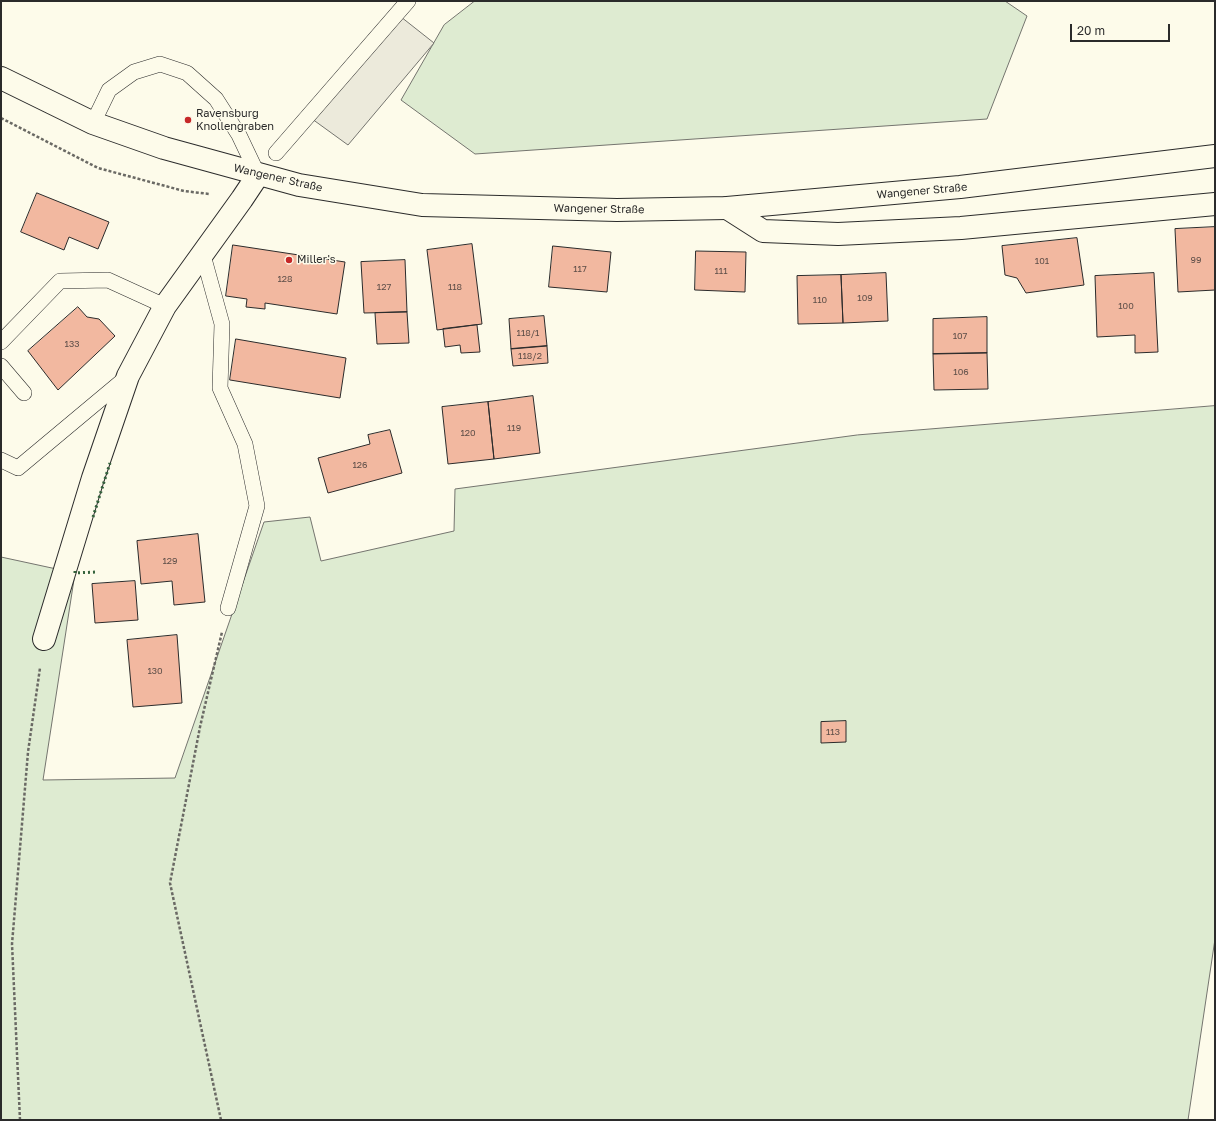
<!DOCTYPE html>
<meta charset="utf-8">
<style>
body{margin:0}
#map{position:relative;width:1216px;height:1121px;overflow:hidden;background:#fdfbea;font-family:"Golos Text",sans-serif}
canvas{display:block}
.frame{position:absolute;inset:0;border:2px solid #2b2b2b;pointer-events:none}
.scale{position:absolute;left:1070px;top:24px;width:100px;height:18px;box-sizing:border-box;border:2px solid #2b2b2b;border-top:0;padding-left:5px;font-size:12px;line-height:14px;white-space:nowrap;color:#2b2b2b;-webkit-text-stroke:3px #fdfbea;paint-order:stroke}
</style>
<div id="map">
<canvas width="1216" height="1121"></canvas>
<div class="frame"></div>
<div class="scale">20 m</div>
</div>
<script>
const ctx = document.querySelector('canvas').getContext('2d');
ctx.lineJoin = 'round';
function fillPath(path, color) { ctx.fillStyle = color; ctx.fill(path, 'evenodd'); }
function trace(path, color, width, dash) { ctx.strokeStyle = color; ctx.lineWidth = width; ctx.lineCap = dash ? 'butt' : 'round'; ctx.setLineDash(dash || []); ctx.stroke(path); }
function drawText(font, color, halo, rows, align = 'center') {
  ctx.font = font + ' "Golos Text",sans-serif'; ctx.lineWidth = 3; ctx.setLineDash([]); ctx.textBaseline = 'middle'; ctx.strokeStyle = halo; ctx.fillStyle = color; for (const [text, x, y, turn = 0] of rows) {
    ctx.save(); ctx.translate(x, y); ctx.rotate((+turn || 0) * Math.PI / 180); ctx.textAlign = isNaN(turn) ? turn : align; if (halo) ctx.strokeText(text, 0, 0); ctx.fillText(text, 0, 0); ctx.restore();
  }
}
const green = new Path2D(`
 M 475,1 L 1005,1 L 1027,16 L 987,119 L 475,154 L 401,100 L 444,25 Z
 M 1215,406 L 1215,939 L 1188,1120 L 1,1120 L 1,557 L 75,573 L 43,780 L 175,778 L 264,522 L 310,517 L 321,561 L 454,531 L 455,489 L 857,435 Z`);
fillPath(green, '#deebd1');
trace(green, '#74746e', 1);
const parking = new Path2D(`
 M 396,13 L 434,43 L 348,145 L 308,116 Z`);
fillPath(parking, '#eceadb');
trace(parking, '#74746e', 1);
const building = new Path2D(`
 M 37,193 L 109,222 L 98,249 L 69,237 L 64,250 L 21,232 Z
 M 1215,227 L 1215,290 L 1178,292 L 1175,229 Z
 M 1077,238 L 1084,285 L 1026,293 L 1017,278 L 1005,275 L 1002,246 Z
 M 472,244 L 482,324 L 437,330 L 427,250 Z
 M 233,245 L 345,262 L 337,314 L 265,303 L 265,309 L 246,307 L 247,299 L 226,296 Z
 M 553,246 L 611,252 L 607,292 L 549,287 Z
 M 696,251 L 746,252 L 745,292 L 695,290 Z
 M 405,260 L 407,312 L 364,313 L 361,262 Z
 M 886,273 L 888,321 L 843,323 L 841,275 Z
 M 1154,273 L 1158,352 L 1135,353 L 1135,335 L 1097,337 L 1095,276 Z
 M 841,275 L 843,323 L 798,324 L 797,276 Z
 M 78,307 L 87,317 L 99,319 L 115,336 L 58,390 L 28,351 Z
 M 407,312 L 409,343 L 377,344 L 375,313 Z
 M 544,316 L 547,346 L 511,349 L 509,319 Z
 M 987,317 L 987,353 L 933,354 L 933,319 Z
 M 477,325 L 480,352 L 461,353 L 460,345 L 445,347 L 443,329 Z
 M 236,339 L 346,358 L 340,398 L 230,380 Z
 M 547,346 L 548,363 L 513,366 L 511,349 Z
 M 987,353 L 988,389 L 934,390 L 933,354 Z
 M 533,396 L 540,453 L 494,459 L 488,402 Z
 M 488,402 L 494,459 L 448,464 L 442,407 Z
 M 390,430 L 402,473 L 328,493 L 318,458 L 370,444 L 368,435 Z
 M 198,534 L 205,602 L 174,605 L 172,581 L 141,584 L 137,541 Z
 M 135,581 L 138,620 L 95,623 L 92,584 Z
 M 177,635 L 182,703 L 133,707 L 127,640 Z
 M 846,721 L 846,742 L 821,743 L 821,722 Z`);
fillPath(building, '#f2b8a0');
trace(building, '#2b2b2b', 1);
const lane = new Path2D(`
 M 93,123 L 109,90 L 134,72 L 160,64 L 187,73 L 216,99 L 239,135 L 258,175
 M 276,153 L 408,1
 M 203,255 L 222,324 L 220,388 L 245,444 L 257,506 L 228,608
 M 1,342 L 60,281 L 108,280 L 165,306
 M 1,366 L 24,393
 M 1,460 L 18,468 L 127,377`);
const street = new Path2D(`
 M 727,208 L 763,231 L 838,234 L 961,228 L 1215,204
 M 44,639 L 93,478 L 128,376 L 165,306 L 242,199 L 258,175`);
const primary = new Path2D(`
 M 1,78 L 93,123 L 164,148 L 299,185 L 422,205 L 617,210 L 727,208 L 960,187 L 1215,156`);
trace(lane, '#2b2b2b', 16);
trace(street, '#2b2b2b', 24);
trace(primary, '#2b2b2b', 24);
trace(new Path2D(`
 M 1,118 L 98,168 L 184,191 L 209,194
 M 20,1120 L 12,944 L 28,752 L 40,668
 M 221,1120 L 170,883 L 200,727 L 222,632`), '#6a6964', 2.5, [3, 2]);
trace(lane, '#fdfbea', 15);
trace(street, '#fdfbea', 22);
trace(primary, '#fdfbea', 22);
trace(new Path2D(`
 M 93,517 L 110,463
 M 75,571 L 75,573 L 96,572`), '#34623c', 3, [2, 3]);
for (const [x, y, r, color] of [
 [188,120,4,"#c62828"],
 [289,260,4,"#c62828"]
]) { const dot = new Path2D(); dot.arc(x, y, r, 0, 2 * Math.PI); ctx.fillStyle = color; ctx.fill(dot); trace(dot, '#fdfbea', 1.5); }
drawText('9px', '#5d4e48', null, [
 ["99",1196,260],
 ["101",1042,261],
 ["117",580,269],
 ["111",721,271],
 ["128",285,279],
 ["127",384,287],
 ["118",455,287],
 ["109",865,298],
 ["110",820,300],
 ["100",1126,306],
 ["118/1",528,333],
 ["107",960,336],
 ["133",72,344],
 ["118/2",530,356],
 ["106",961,372],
 ["119",514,428],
 ["120",468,433],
 ["126",360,465],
 ["129",170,561],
 ["130",155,671],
 ["113",833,732]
]);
drawText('11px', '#2b2b2b', '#fdfbea', [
 ["Ravensburg",196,114],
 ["Knollengraben",196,127],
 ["Miller's",297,260]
], 'left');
drawText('11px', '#2b2b2b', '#fdfbea', [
 ["Wangener Straße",278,178,13],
 ["Wangener Straße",922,191,-5],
 ["Wangener Straße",599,209,1]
]);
</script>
